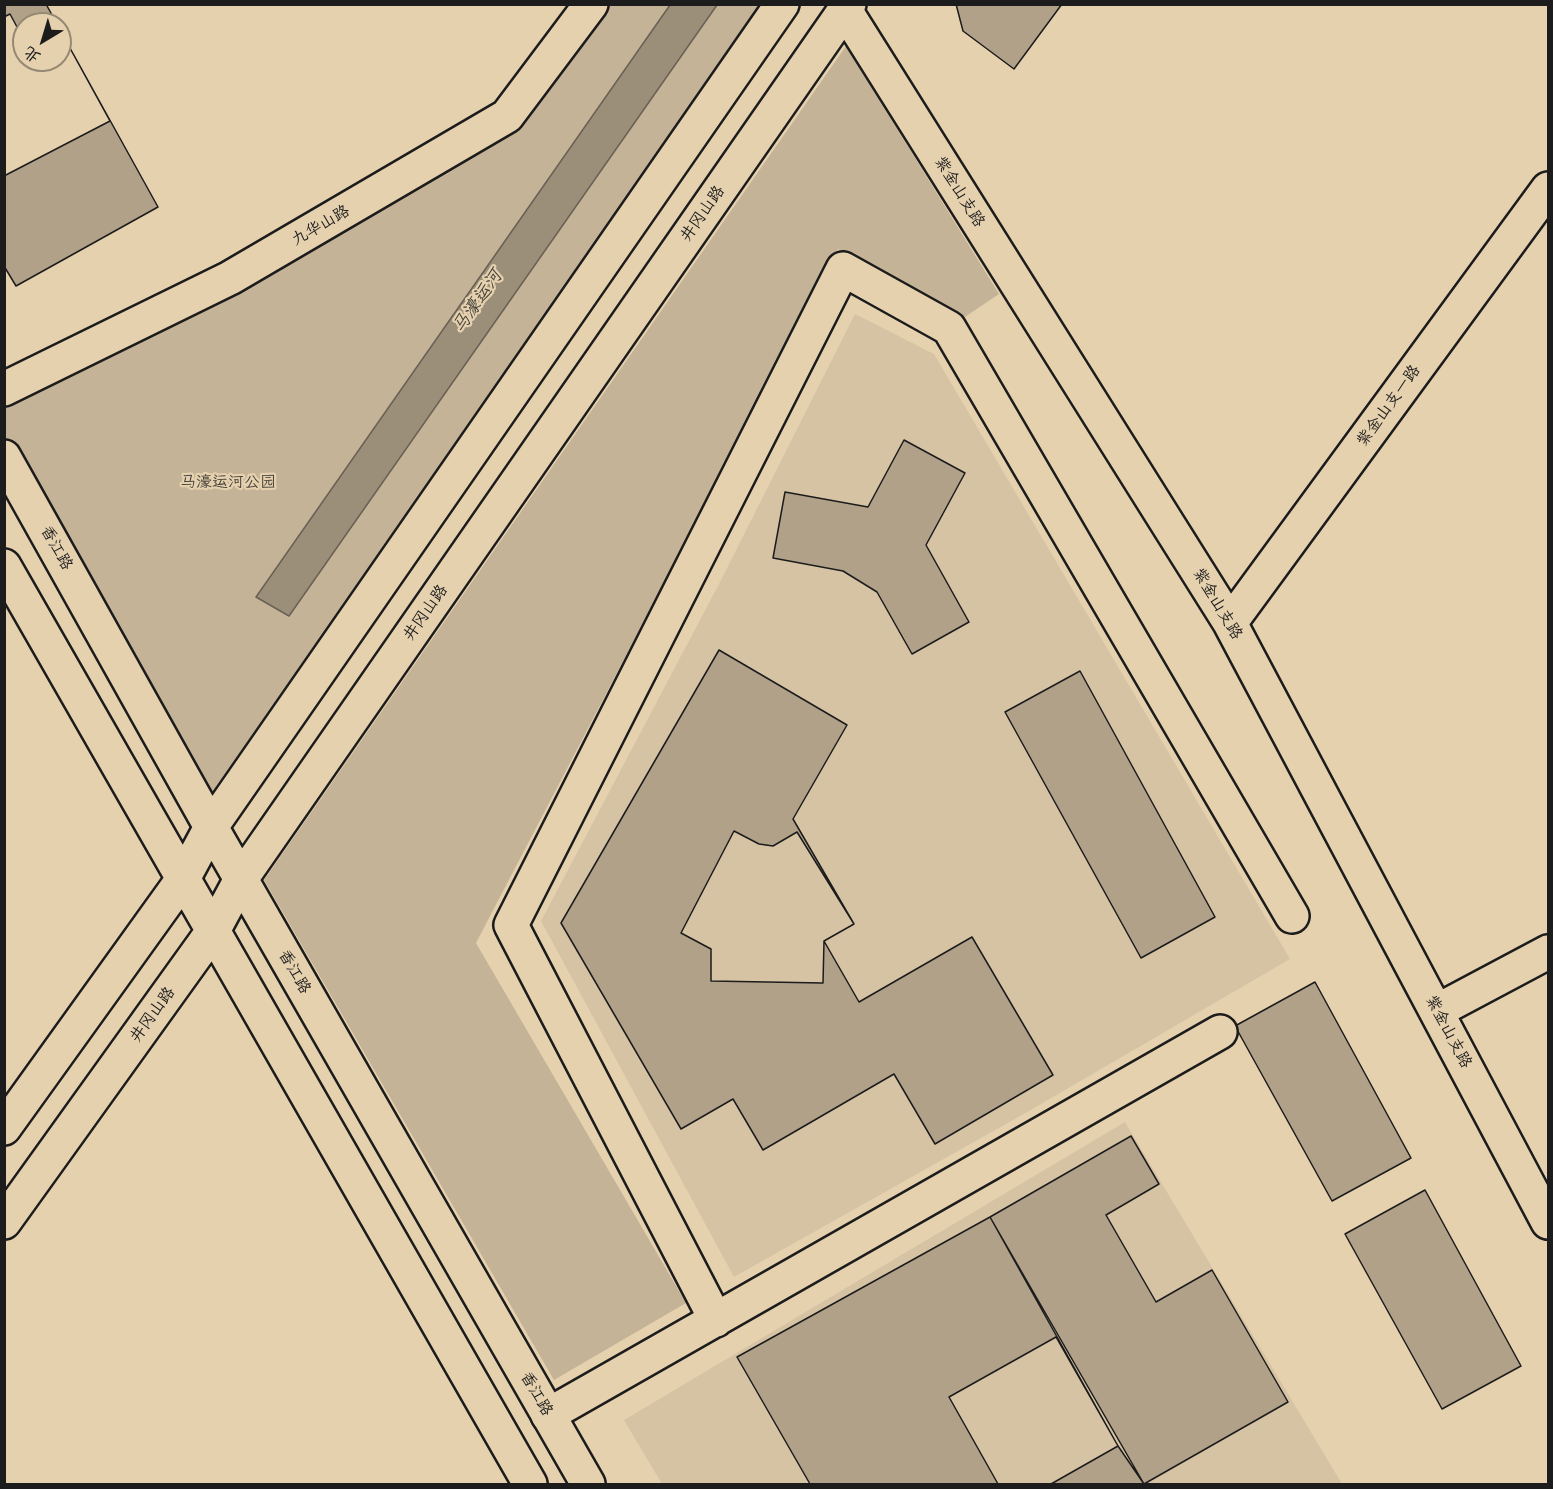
<!DOCTYPE html>
<meta charset="utf-8">
<style>
body{margin:0}
#map{position:relative;width:1553px;height:1489px;overflow:hidden;background:#e6d1af;font-family:Pangolin,"LXGW WenKai TC",sans-serif}
canvas{display:block}
.frame{position:absolute;inset:0;border:6px solid #1c1c1c;pointer-events:none}
.north{position:absolute;left:12px;top:12px;width:60px;height:60px;box-sizing:border-box;background:#e6d1af;border:2px solid #958974;border-radius:50%;rotate:218deg;font-size:16px;font-weight:700;line-height:24px;text-align:center;color:#1c1c1c}
.north::after{content:'';display:block;margin:auto;width:21px;height:27px;background:#1c1c1c;clip-path:polygon(50% 0,100% 100%,50% 72%,0 100%)}
</style>
<div id="map">
<canvas width="1553" height="1489"></canvas>
<div class="frame"></div>
<div class="north">北</div>
</div>
<script>
const ctx = document.querySelector('canvas').getContext('2d');
ctx.lineJoin = 'round';
function fillPath(path, color) { ctx.fillStyle = color; ctx.fill(path, 'evenodd'); }
function trace(path, color, width, dash) { ctx.strokeStyle = color; ctx.lineWidth = width; ctx.lineCap = dash ? 'butt' : 'round'; ctx.setLineDash(dash || []); ctx.stroke(path); }
function drawText(font, color, halo, rows, align = 'center') {
  ctx.font = font + ' Pangolin,"LXGW WenKai TC",sans-serif'; ctx.lineWidth = 4.5; ctx.setLineDash([]); ctx.textBaseline = 'middle'; ctx.strokeStyle = halo; ctx.fillStyle = color; for (const [text, x, y, turn = 0] of rows) {
    ctx.save(); ctx.translate(x, y); ctx.rotate((+turn || 0) * Math.PI / 180); ctx.textAlign = isNaN(turn) ? turn : align; if (halo) ctx.strokeText(text, 0, 0); ctx.fillText(text, 0, 0); ctx.restore();
  }
}
fillPath(new Path2D(`
 M 855,314 L 934,354 L 1290,959 L 1029,1111 L 734,1277 L 541,921 L 719,584 Z
 M 1125,1122 L 1342,1484 L 662,1484 L 624,1420 Z`), '#d6c3a4');
fillPath(new Path2D(`
 M 591,5 L 784,5 L 211,827 L 5,457 L 4,389 L 507,116 Z
 M 846,46 L 999,294 L 962,319 L 838,249 L 476,943 L 686,1303 L 554,1380 L 264,880 Z`), '#c5b397');
const water = new Path2D(`
 M 670,5 L 717,5 L 289,616 L 256,597 Z`);
fillPath(water, '#9b8f79');
trace(water, '#686154', 1.5);
const building = new Path2D(`
 M 4,4 L 46,4 L 57,24 L 24,24 L 24,60 L 60,60 L 60,30 L 158,207 L 16,286 L 4,266 Z
 M 956,4 L 1062,4 L 1014,69 L 963,31 Z
 M 10,14 L 24,40 L 24,60 L 60,60 L 60,30 L 110,121 L 4,176 L 4,17 Z
 M 904,440 L 965,473 L 926,545 L 969,622 L 912,654 L 877,592 L 843,571 L 773,558 L 785,492 L 868,507 Z
 M 719,650 L 847,725 L 793,819 L 854,924 L 824,941 L 859,1002 L 972,937 L 1053,1075 L 935,1144 L 894,1074 L 763,1150 L 733,1099 L 681,1129 L 561,923 Z
 M 1080,671 L 1215,917 L 1141,958 L 1005,712 Z
 M 734,831 L 759,844 L 773,846 L 797,832 L 854,924 L 824,941 L 823,983 L 711,981 L 711,949 L 681,933 Z
 M 1315,982 L 1411,1158 L 1332,1201 L 1235,1026 Z
 M 1131,1136 L 1159,1184 L 1106,1215 L 1156,1302 L 1212,1270 L 1288,1402 L 1144,1484 L 990,1217 Z
 M 1425,1190 L 1521,1366 L 1442,1409 L 1345,1234 Z
 M 990,1217 L 1118,1446 L 1144,1484 L 810,1484 L 737,1357 Z
 M 1056,1337 L 1118,1446 L 1051,1484 L 998,1484 L 949,1397 Z`);
fillPath(building, '#b1a189');
trace(building, '#1c1c1c', 1.5);
const minor = new Path2D(`
 M 845,10 L 1230,623 L 1548,1222
 M 4,389 L 230,278 L 507,116 L 591,4
 M 1230,623 L 1548,189
 M 1437,1011 L 1548,952
 M 716,1320 L 511,925 L 843,269 L 949,328 L 1292,916
 M 548,1415 L 1220,1032`);
const major = new Path2D(`
 M 4,457 L 211,827 L 588,1484
 M 4,566 L 530,1484
 M 4,1128 L 183,879 L 211,827 L 782,4
 M 4,1222 L 213,931 L 241,879 L 849,4`);
trace(minor, '#1c1c1c', 38);
trace(major, '#1c1c1c', 38);
trace(minor, '#e6d1af', 33);
trace(major, '#e6d1af', 33);
drawText('16px', '#1c1c1c', '#e6d1af', [
 ["紫金山支路",959,192,58],
 ["井冈山路",703,214,-55],
 ["九华山路",321,226,-30],
 ["紫金山支一路",1389,406,-54],
 ["香江路",56,548,61],
 ["紫金山支路",1217,604,59],
 ["井冈山路",426,613,-55],
 ["香江路",294,972,60],
 ["井冈山路",153,1015,-54],
 ["紫金山支路",1448,1032,62],
 ["香江路",536,1394,60]
]);
drawText('16px', '#46423b', '#e6d1af', [
 ["马濠运河公园",228,483]
]);
drawText('italic 18px', '#48443d', '#e6d1af', [
 ["马濠运河",478,302,-55]
]);
</script>
